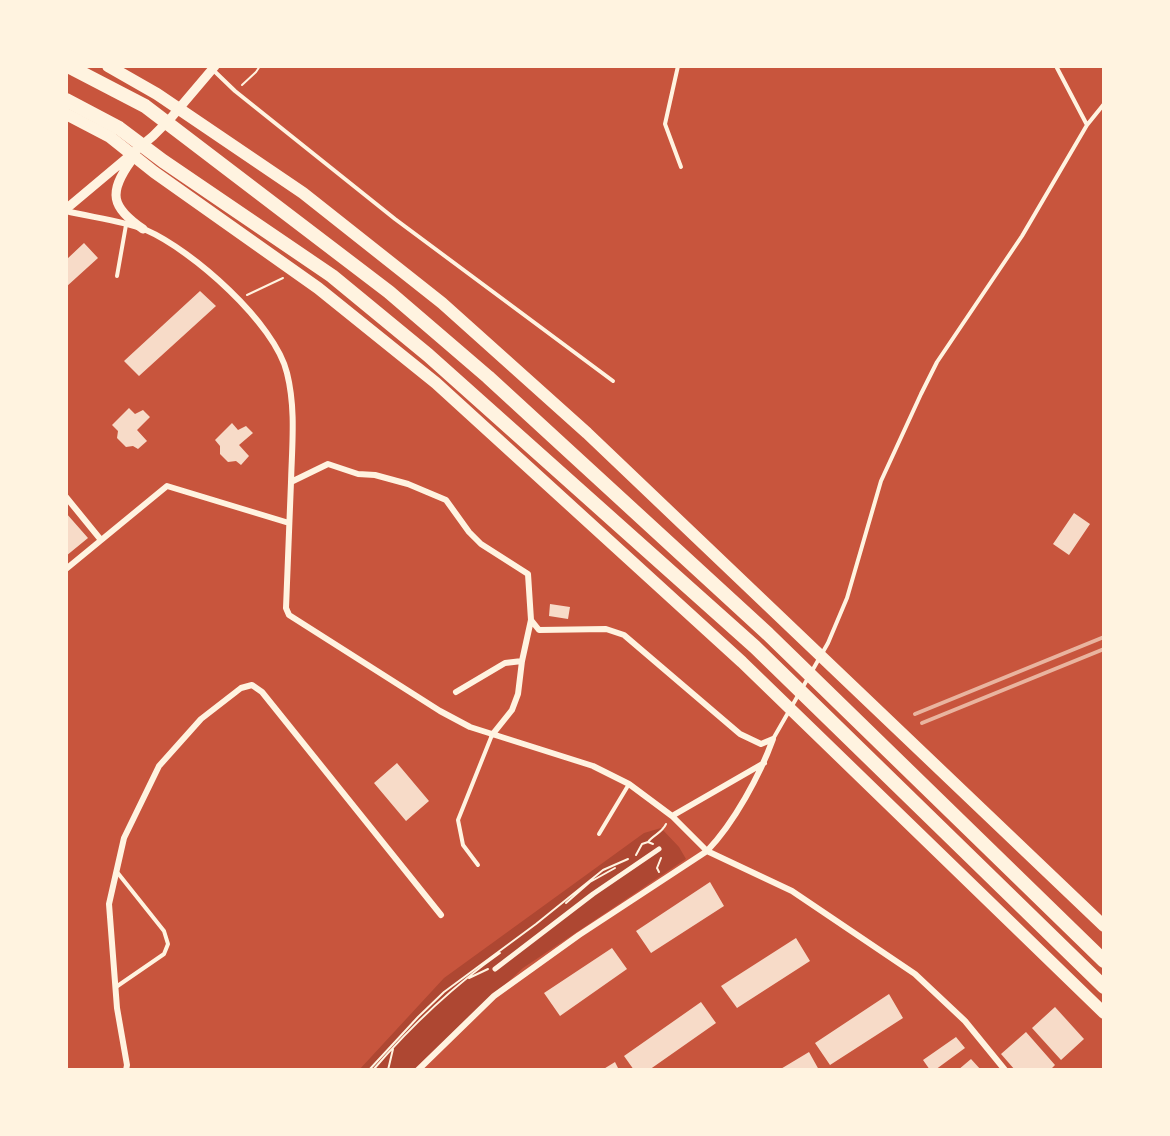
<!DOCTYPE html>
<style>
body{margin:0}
#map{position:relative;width:1170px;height:1136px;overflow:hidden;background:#c8553d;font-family:Quicksand,sans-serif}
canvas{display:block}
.frame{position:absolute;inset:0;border:68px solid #fff3e0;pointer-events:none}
</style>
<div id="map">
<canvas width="1170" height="1136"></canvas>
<div class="frame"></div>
</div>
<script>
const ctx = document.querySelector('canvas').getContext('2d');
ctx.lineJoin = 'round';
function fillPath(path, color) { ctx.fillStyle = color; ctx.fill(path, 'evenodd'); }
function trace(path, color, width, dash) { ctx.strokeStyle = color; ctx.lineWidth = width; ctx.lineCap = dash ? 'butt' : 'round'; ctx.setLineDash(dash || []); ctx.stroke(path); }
fillPath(new Path2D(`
 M 661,828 L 679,847 L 686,859 L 523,968 L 413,1070 L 359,1070 L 444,978 L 644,833 Z`), '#ae4732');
fillPath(new Path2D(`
 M 84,243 L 98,258 L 66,287 L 66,260 Z
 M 200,291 L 216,306 L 139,376 L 124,361 Z
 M 129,408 L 135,414 L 143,410 L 150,417 L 137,430 L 147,441 L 138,449 L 133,446 L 126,447 L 117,438 L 118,431 L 112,425 Z
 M 232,423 L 238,430 L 246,426 L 253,433 L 239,445 L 249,456 L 241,465 L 236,461 L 228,462 L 220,454 L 220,446 L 215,440 Z
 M 66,513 L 88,538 L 66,556 Z
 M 1074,513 L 1090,524 L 1069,555 L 1053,544 Z
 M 550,604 L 570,607 L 568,619 L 549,616 Z
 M 397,763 L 429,801 L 406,821 L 374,783 Z
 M 710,882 L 724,906 L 651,953 L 636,931 Z
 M 796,938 L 810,961 L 737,1008 L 721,986 Z
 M 612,948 L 627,969 L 560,1016 L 544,993 Z
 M 889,994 L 903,1018 L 830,1065 L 815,1043 Z
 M 701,1002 L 716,1023 L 649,1070 L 634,1070 L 624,1056 Z
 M 1055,1007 L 1084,1039 L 1061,1060 L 1032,1028 Z
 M 1026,1032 L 1055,1065 L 1050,1070 L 1015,1070 L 1001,1054 Z
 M 956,1037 L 965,1048 L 935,1070 L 930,1070 L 923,1060 Z
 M 809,1052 L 819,1070 L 779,1070 Z
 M 971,1059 L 981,1070 L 958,1070 Z
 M 615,1062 L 619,1070 L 602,1070 Z`), '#f7dbc8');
trace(new Path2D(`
 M 242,85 L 256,72 L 260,66
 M 247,295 L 283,278
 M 648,842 C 653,835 662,833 666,824
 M 636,855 L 642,844 L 648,842 L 653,844
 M 659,872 L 657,868 L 661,858
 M 566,903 L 590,882 L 615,868
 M 469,978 L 488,969
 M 369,1070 L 418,1017 L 444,992 L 536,924 L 603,870 L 628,859
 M 373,1070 C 411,1026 452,987 500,953
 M 388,1070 L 393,1049`), '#fff3e0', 2);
trace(new Path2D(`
 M 209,66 L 235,91 L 395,219 L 613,381
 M 678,66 L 665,124 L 681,167
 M 1056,66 L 1087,125
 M 117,276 L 126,225
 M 812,671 L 828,643 L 847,598 L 881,481 L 921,394 L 937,362 L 1022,236 L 1087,125 L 1104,104
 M 773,739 L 808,678
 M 599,834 L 629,784
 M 478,865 L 463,845 L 458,820 L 492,735
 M 116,987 L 164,954 L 168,944 L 164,931 L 117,872`), '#fff3e0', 4);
trace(new Path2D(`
 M 495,969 L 593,894 L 659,849`), '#fff3e0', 5);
trace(new Path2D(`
 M 66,211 C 90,217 124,221 146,230 C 192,250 275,323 287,373 C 296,409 292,445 291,482 L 328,464 L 358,474 L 375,475 L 408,484 L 446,500 L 469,532 L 481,544 L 528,574 L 531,620 L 539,630 L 606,629 L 624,635 L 740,734 L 761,744 L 773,739 C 760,775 734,823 707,851 L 672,816 L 629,784 L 593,766 L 470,727 L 440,711 L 289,615 L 286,608 L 291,482
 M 66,497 L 101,540
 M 66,569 L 167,486 L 289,523
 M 456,692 L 505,663 L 522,661
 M 492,735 L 512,710 L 518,694 L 522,661 L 531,620
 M 672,816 L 764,763
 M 126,1070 L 127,1065 L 117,1008 L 109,904 L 124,838 L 159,766 L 201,719 L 241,688 L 252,685 L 262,692 L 441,915
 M 418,1070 L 494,996 L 579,935 L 707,851 L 792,891 L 915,974 L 965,1021 L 1005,1070`), '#fff3e0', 6);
trace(new Path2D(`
 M 131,161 C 108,193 111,207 143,229
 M 66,209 L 153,136 L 170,119 L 215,66`), '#fff3e0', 9);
trace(new Path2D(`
 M 108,66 L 157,94 L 303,193 L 442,303 L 587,433 L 1104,926
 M 66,114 L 110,137 L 154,172 L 318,288 L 436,383 L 742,662 L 1104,1013`), '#fff3e0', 12);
trace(new Path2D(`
 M 68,66 L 145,106 L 389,292 L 488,377 L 768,634 L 1104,961
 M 66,100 L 119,128 L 163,161 L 332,276 L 428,355 L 755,647 L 1104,987`), '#fff3e0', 14);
trace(new Path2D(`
 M 915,714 L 1104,637
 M 922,723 L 1104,649`), '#e9b49f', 4);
</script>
